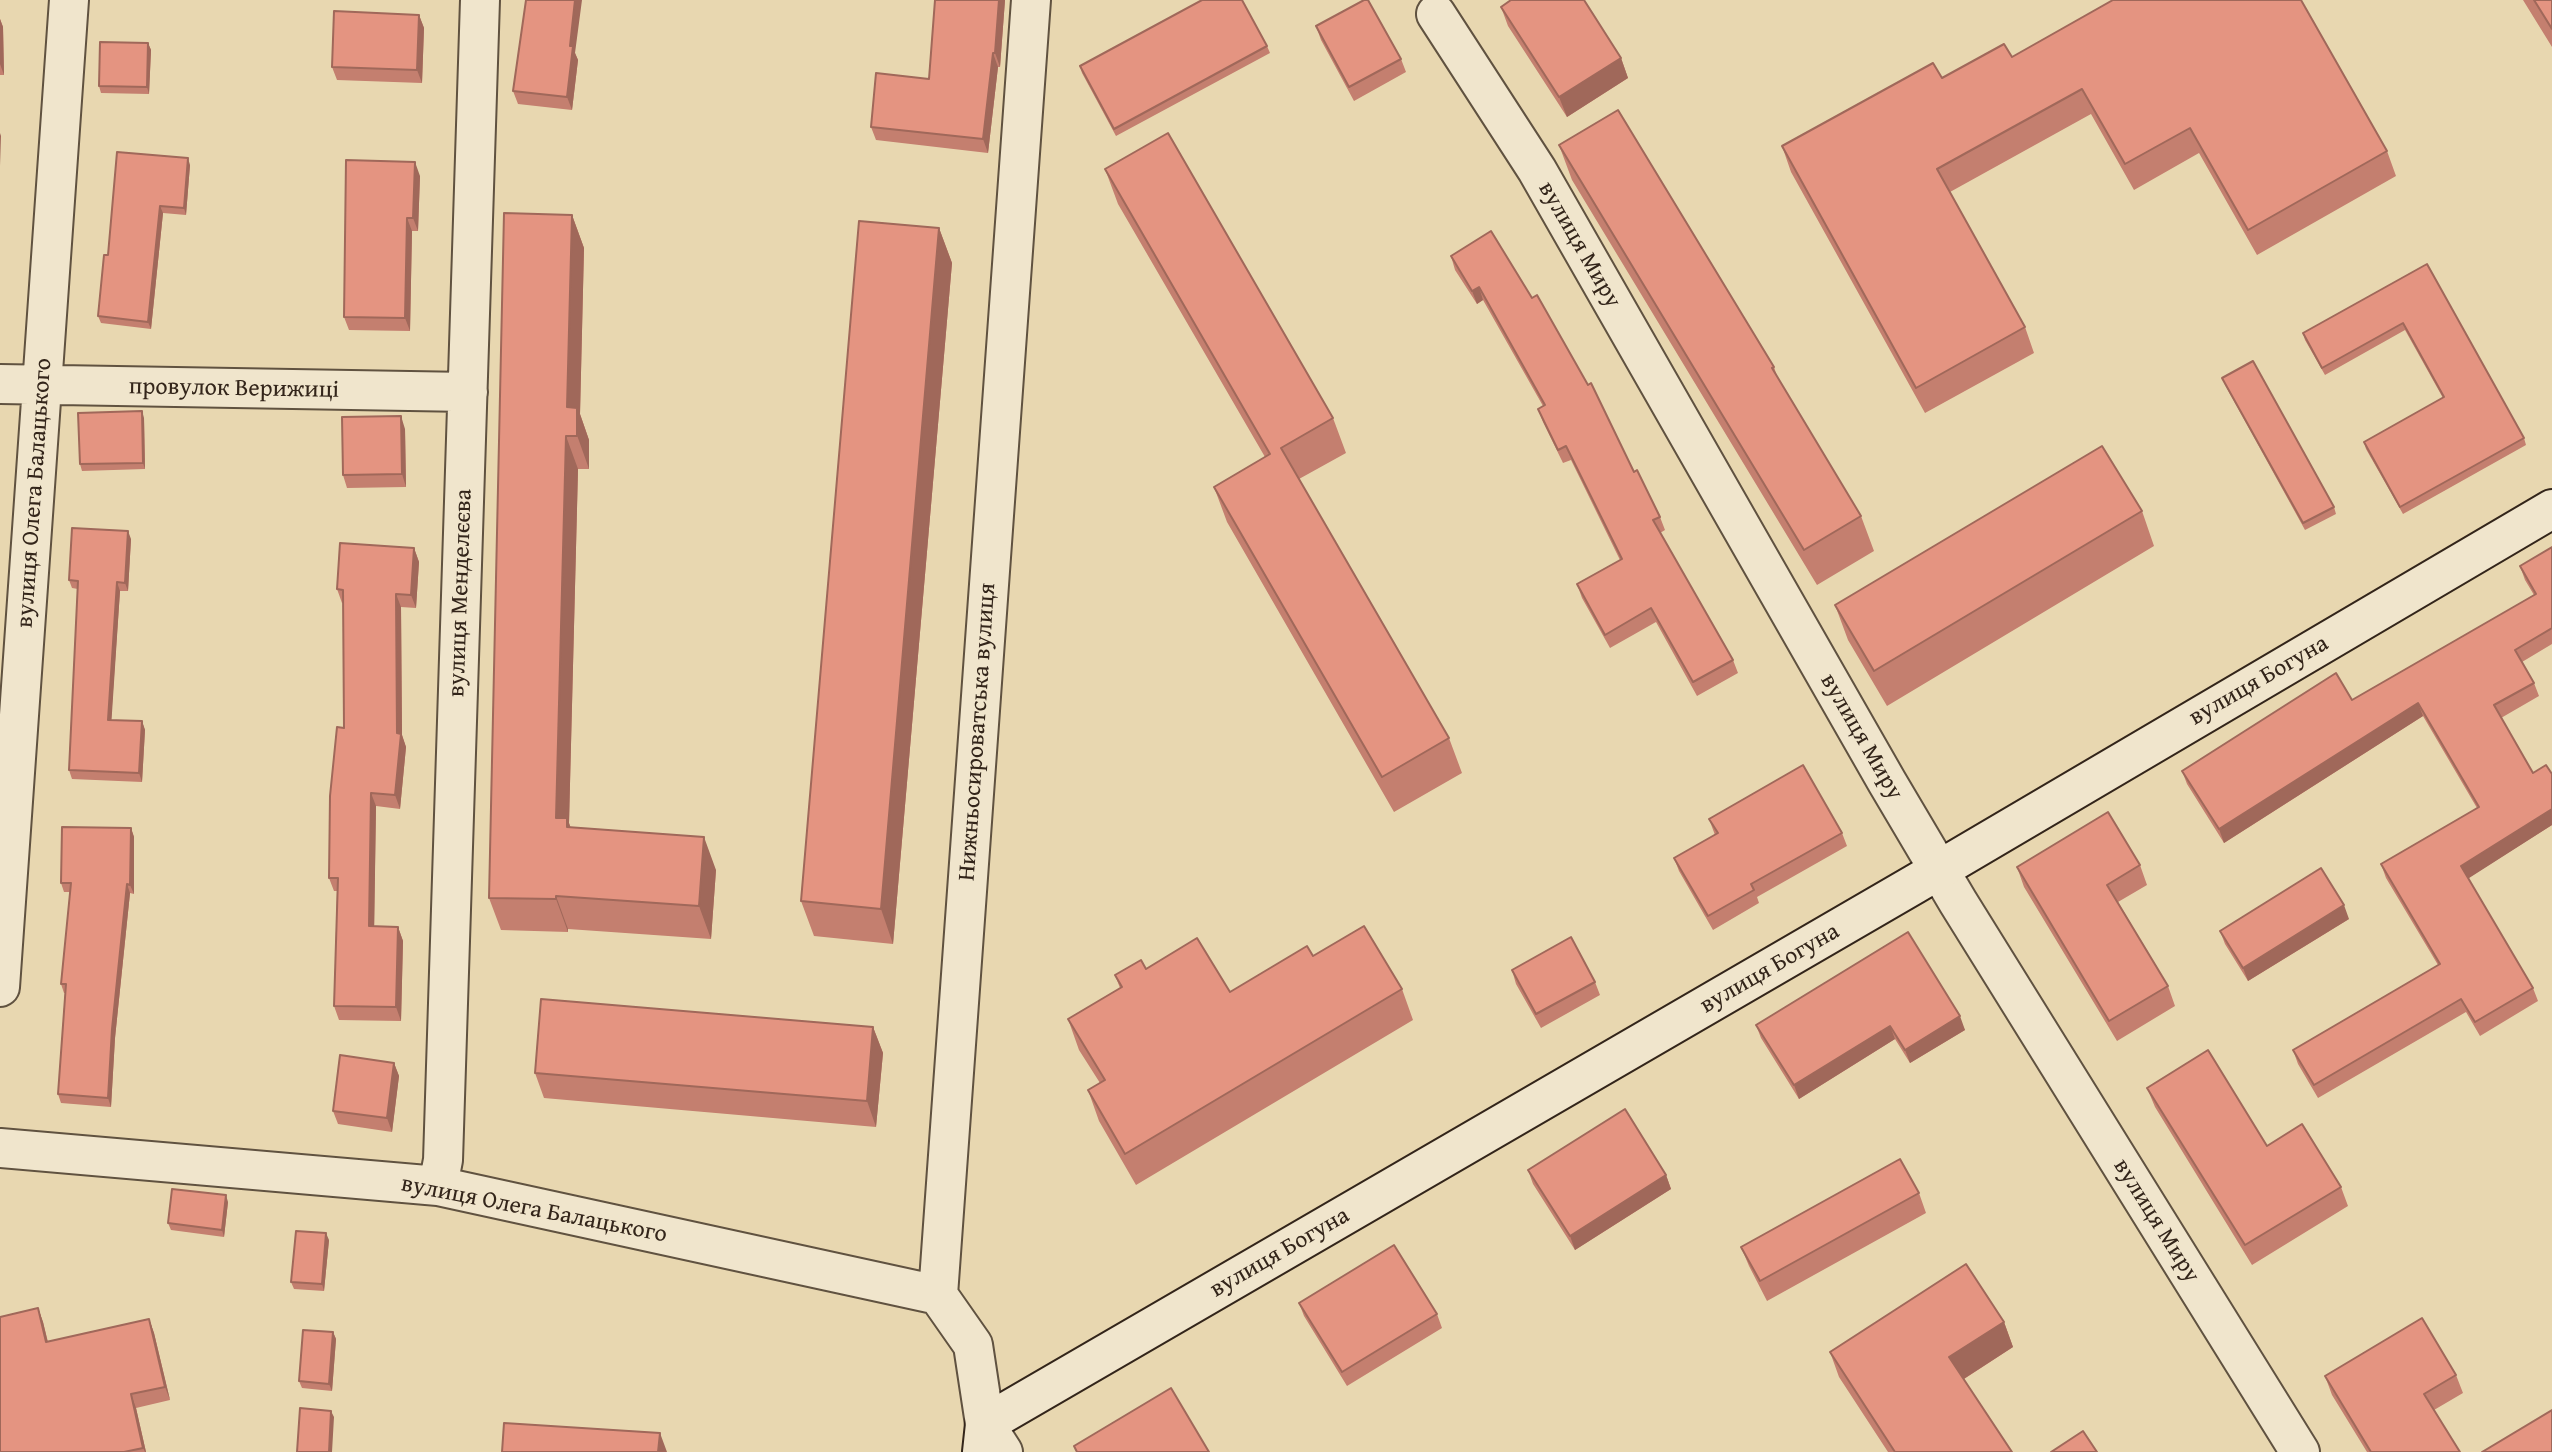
<!DOCTYPE html>
<meta charset="utf-8">
<style>
body{margin:0}
canvas{display:block;background:#e8d7b0}
</style>
<canvas width="2552" height="1452"></canvas>
<script>
const ctx = document.querySelector('canvas').getContext('2d');
ctx.lineJoin = 'round';
function trace(path, color, width, dash) { ctx.strokeStyle = color; ctx.lineWidth = width; ctx.lineCap = dash ? 'butt' : 'round'; ctx.setLineDash(dash || []); ctx.stroke(path); }
function fillPath(path, color) { ctx.fillStyle = color; ctx.fill(path, 'evenodd'); }
function drawText(font, color, halo, rows, align = 'center') {
  ctx.font = font + ' "Gentium Book Plus",serif'; ctx.lineWidth = 5; ctx.setLineDash([]); ctx.textBaseline = 'middle'; ctx.strokeStyle = halo; ctx.fillStyle = color; for (const [text, x, y, turn = 0] of rows) {
    ctx.save(); ctx.translate(x, y); ctx.rotate((+turn || 0) * Math.PI / 180); ctx.textAlign = isNaN(turn) ? turn : align; if (halo) ctx.strokeText(text, 0, 0); ctx.fillText(text, 0, 0); ctx.restore();
  }
}
const street = new Path2D(`
 M 1436,14 L 1537,170 L 1887,782 L 1958,902 L 2300,1452
 M 0,384 L 468,392
 M 0,987 L 69,0
 M 0,1148 L 438,1186 L 938,1295
 M 438,1186 L 443,1160 L 480,0
 M 1003,1452 L 985,1424 L 973,1345 L 938,1295 L 1031,0`);
const secondary = new Path2D(`
 M 982,1452 L 985,1424 L 1915,884 L 2552,509`);
trace(street, '#605240', 42);
trace(secondary, '#33251a', 42);
trace(street, '#f0e5cc', 38);
trace(secondary, '#f0e5cc', 38);
fillPath(new Path2D(`
 M 935,0 L 1005,0 L 1000,67 L 998,67 L 988,153 L 876,140 L 871,127 L 929,79 Z
 M 2523,0 L 2552,0 L 2552,47 Z
 M 1501,7 L 1621,58 L 1628,78 L 1567,117 L 1508,26 Z
 M 419,15 L 424,28 L 422,83 L 337,80 L 332,67 Z
 M 0,19 L 3,27 L 4,75 L 0,75 Z
 M 1316,26 L 1401,59 L 1406,72 L 1354,101 L 1321,40 Z
 M 148,43 L 151,50 L 149,94 L 101,93 L 99,86 Z
 M 1267,46 L 1270,53 L 1116,136 L 1082,73 L 1080,66 Z
 M 575,53 L 578,60 L 572,110 L 518,104 L 513,91 Z
 M 2012,57 L 2387,151 L 2396,176 L 2257,255 L 2199,153 L 2134,190 L 2091,114 L 1950,192 L 2025,327 L 2034,353 L 1925,413 L 1791,172 L 1782,146 L 1942,78 Z
 M 1559,145 L 1774,367 L 1778,379 L 1861,516 L 1874,551 L 1817,585 L 1572,180 Z
 M 190,165 L 186,215 L 163,213 L 151,329 L 101,323 L 98,316 L 108,255 Z
 M 1105,169 L 1333,418 L 1346,453 L 1299,479 L 1449,738 L 1462,773 L 1394,812 L 1227,522 L 1214,487 L 1265,457 L 1118,204 Z
 M 420,176 L 418,231 L 412,231 L 410,331 L 349,330 L 344,317 Z
 M 572,215 L 584,248 L 580,414 L 589,440 L 589,469 L 578,469 L 569,823 L 570,827 L 716,870 L 711,939 L 568,929 L 568,932 L 501,930 L 489,898 Z
 M 939,228 L 952,263 L 893,944 L 814,936 L 801,901 Z
 M 1491,231 L 1660,517 L 1665,530 L 1660,533 L 1733,660 L 1738,673 L 1697,696 L 1656,622 L 1610,648 L 1582,598 L 1577,584 L 1620,560 L 1571,460 L 1563,463 L 1543,422 L 1538,409 L 1543,406 L 1483,300 L 1477,304 L 1455,270 L 1451,256 Z
 M 2427,264 L 2524,438 L 2526,445 L 2403,514 L 2366,449 L 2364,442 L 2443,398 L 2405,330 L 2325,375 L 2305,340 L 2303,333 Z
 M 2222,378 L 2334,507 L 2336,514 L 2305,530 L 2225,385 Z
 M 144,418 L 145,469 L 82,471 L 80,464 Z
 M 405,429 L 406,487 L 347,488 L 343,475 Z
 M 2142,511 L 2154,546 L 1887,706 L 1848,640 L 1835,605 Z
 M 131,539 L 128,591 L 120,591 L 111,720 L 142,721 L 145,730 L 142,782 L 72,779 L 69,770 L 78,589 L 72,588 L 69,580 Z
 M 2552,547 L 2552,644 L 2522,662 L 2534,683 L 2539,696 L 2501,718 L 2533,773 L 2552,774 L 2552,825 L 2468,878 L 2533,988 L 2538,1001 L 2480,1036 L 2466,1012 L 2318,1098 L 2298,1064 L 2293,1050 L 2438,965 L 2386,878 L 2381,864 L 2477,808 L 2423,716 L 2224,843 L 2187,784 L 2182,771 L 2352,700 L 2534,595 L 2525,580 L 2520,566 Z
 M 414,548 L 419,562 L 416,608 L 401,607 L 402,735 L 406,747 L 400,809 L 376,806 L 374,927 L 398,927 L 403,941 L 401,1021 L 339,1020 L 334,1006 L 337,891 L 334,891 L 329,878 L 344,728 L 343,603 L 342,603 L 337,589 Z
 M 1709,819 L 1842,833 L 1847,846 L 1757,897 L 1759,903 L 1713,930 L 1679,871 L 1674,858 L 1715,835 Z
 M 131,828 L 134,837 L 134,894 L 130,893 L 115,1038 L 111,1107 L 61,1103 L 58,1094 L 65,993 L 64,993 L 61,984 L 70,892 L 64,892 L 61,883 Z
 M 2140,865 L 2147,885 L 2118,902 L 2168,986 L 2175,1006 L 2117,1041 L 2024,887 L 2017,867 Z
 M 2349,919 L 2248,981 L 2225,944 L 2220,931 Z
 M 1908,932 L 1965,1030 L 1910,1063 L 1895,1039 L 1799,1099 L 1761,1038 L 1756,1025 Z
 M 1313,956 L 1402,989 L 1413,1020 L 1136,1185 L 1099,1121 L 1088,1090 L 1100,1083 L 1079,1050 L 1068,1019 L 1120,988 L 1115,975 L 1146,969 L 1230,992 Z
 M 1512,970 L 1595,982 L 1600,995 L 1541,1028 L 1516,984 Z
 M 873,1027 L 883,1053 L 876,1127 L 544,1098 L 535,1073 Z
 M 394,1063 L 399,1076 L 392,1132 L 338,1124 L 333,1111 Z
 M 2147,1088 L 2267,1146 L 2341,1187 L 2348,1206 L 2252,1265 L 2155,1107 Z
 M 1528,1170 L 1666,1175 L 1671,1189 L 1575,1250 L 1533,1184 Z
 M 1919,1193 L 1926,1213 L 1767,1301 L 1749,1266 L 1741,1247 Z
 M 228,1202 L 224,1237 L 171,1230 L 168,1223 Z
 M 329,1240 L 324,1291 L 294,1289 L 291,1282 Z
 M 1299,1303 L 1437,1314 L 1442,1328 L 1347,1386 L 1304,1316 Z
 M 38,1308 L 43,1322 L 48,1342 L 149,1319 L 154,1333 L 170,1400 L 136,1408 L 146,1452 L 0,1452 Z
 M 2004,1322 L 2013,1347 L 1964,1379 L 2012,1452 L 1888,1452 L 1839,1377 L 1830,1352 Z
 M 333,1332 L 336,1339 L 332,1391 L 302,1388 L 299,1381 Z
 M 2456,1375 L 2463,1393 L 2434,1410 L 2460,1452 L 2367,1452 L 2332,1395 L 2325,1376 Z`), '#c47f6f');
fillPath(new Path2D(`
 M 575,0 L 582,0 L 575,53 L 578,60 L 572,110 L 567,97 L 570,46 Z
 M 999,0 L 1005,0 L 1000,67 L 995,53 Z
 M 419,15 L 424,28 L 422,83 L 417,70 Z
 M 0,19 L 3,27 L 4,75 L 0,64 Z
 M 148,43 L 151,50 L 149,94 L 147,87 Z
 M 993,53 L 998,67 L 988,153 L 983,139 Z
 M 1621,58 L 1628,78 L 1567,117 L 1559,97 Z
 M 0,133 L 1,136 L 0,166 Z
 M 188,158 L 190,165 L 186,215 L 184,208 Z
 M 415,162 L 420,176 L 418,231 L 413,218 Z
 M 160,206 L 163,213 L 151,329 L 148,322 Z
 M 572,215 L 584,248 L 580,414 L 589,440 L 589,469 L 567,407 Z
 M 407,218 L 412,231 L 410,331 L 405,318 Z
 M 939,228 L 952,263 L 893,944 L 881,909 Z
 M 1479,287 L 1483,300 L 1477,304 L 1472,291 Z
 M 142,411 L 144,418 L 145,469 L 143,463 Z
 M 401,416 L 405,429 L 406,487 L 402,474 Z
 M 566,436 L 578,469 L 569,823 L 579,851 L 556,818 Z
 M 128,531 L 131,539 L 128,591 L 125,583 Z
 M 414,548 L 419,562 L 416,608 L 411,595 Z
 M 117,582 L 120,591 L 111,728 L 108,720 Z
 M 396,594 L 401,607 L 402,735 L 406,747 L 400,809 L 395,795 L 397,733 Z
 M 2418,703 L 2423,716 L 2224,843 L 2219,829 Z
 M 142,721 L 145,730 L 142,782 L 139,773 Z
 M 371,793 L 376,806 L 374,940 L 369,926 Z
 M 2552,809 L 2552,825 L 2466,880 L 2461,866 Z
 M 131,828 L 134,837 L 134,894 L 130,885 Z
 M 704,837 L 716,870 L 711,939 L 699,906 Z
 M 127,884 L 130,893 L 115,1038 L 111,1107 L 108,1098 L 112,1029 Z
 M 556,896 L 568,929 L 568,932 L 556,899 Z
 M 2344,905 L 2349,919 L 2248,981 L 2243,968 Z
 M 398,927 L 403,941 L 401,1021 L 396,1007 Z
 M 1960,1016 L 1965,1030 L 1910,1063 L 1905,1050 Z
 M 1890,1026 L 1895,1039 L 1799,1099 L 1794,1085 Z
 M 873,1027 L 883,1053 L 876,1127 L 867,1101 Z
 M 394,1063 L 399,1076 L 392,1132 L 387,1118 Z
 M 1666,1175 L 1671,1189 L 1575,1250 L 1570,1236 Z
 M 226,1195 L 228,1202 L 224,1237 L 222,1230 Z
 M 326,1233 L 329,1240 L 324,1291 L 322,1284 Z
 M 38,1308 L 43,1322 L 51,1356 L 46,1342 Z
 M 149,1319 L 154,1333 L 170,1400 L 165,1387 Z
 M 2004,1322 L 2013,1347 L 1959,1382 L 1949,1357 Z
 M 333,1332 L 336,1339 L 332,1391 L 329,1384 Z
 M 131,1394 L 136,1408 L 146,1452 L 145,1452 L 143,1448 Z
 M 331,1411 L 334,1417 L 332,1452 L 329,1452 Z
 M 660,1433 L 667,1452 L 658,1452 Z`), '#a0685a');
const building = new Path2D(`
 M 526,0 L 575,0 L 570,46 L 573,46 L 567,97 L 513,91 Z
 M 935,0 L 999,0 L 995,53 L 993,53 L 983,139 L 871,127 L 876,73 L 929,79 Z
 M 1202,0 L 1242,0 L 1267,46 L 1114,129 L 1080,66 Z
 M 1364,0 L 1368,0 L 1401,59 L 1349,87 L 1316,26 Z
 M 1511,0 L 1584,0 L 1621,58 L 1559,97 L 1501,7 Z
 M 2113,0 L 2301,0 L 2387,151 L 2248,230 L 2190,128 L 2125,164 L 2082,89 L 1937,169 L 2025,327 L 1916,388 L 1782,146 L 1933,63 L 1942,78 L 2004,44 L 2012,57 Z
 M 2534,0 L 2552,0 L 2552,29 Z
 M 334,11 L 419,15 L 417,70 L 332,67 Z
 M 100,42 L 148,43 L 147,87 L 99,86 Z
 M 1618,110 L 1774,367 L 1772,368 L 1861,516 L 1804,550 L 1559,145 Z
 M 1168,133 L 1333,418 L 1281,448 L 1449,738 L 1382,777 L 1214,487 L 1270,454 L 1105,169 Z
 M 117,152 L 188,158 L 184,208 L 160,206 L 148,322 L 98,316 L 104,255 L 108,255 Z
 M 346,160 L 415,162 L 413,218 L 407,218 L 405,318 L 344,317 Z
 M 504,213 L 572,215 L 567,407 L 577,408 L 577,436 L 566,436 L 556,818 L 567,818 L 567,827 L 704,837 L 699,906 L 556,896 L 556,899 L 489,898 Z
 M 859,221 L 939,228 L 881,909 L 801,901 Z
 M 1491,231 L 1532,298 L 1537,295 L 1588,385 L 1591,383 L 1634,472 L 1637,470 L 1660,517 L 1653,520 L 1733,660 L 1693,682 L 1651,608 L 1605,635 L 1577,584 L 1622,559 L 1566,446 L 1558,450 L 1538,409 L 1545,405 L 1479,287 L 1472,291 L 1451,256 Z
 M 2427,264 L 2524,438 L 2400,507 L 2364,442 L 2444,397 L 2403,323 L 2322,368 L 2303,333 Z
 M 2253,361 L 2334,507 L 2303,523 L 2222,378 Z
 M 142,411 L 143,463 L 80,464 L 78,413 Z
 M 401,416 L 402,474 L 343,475 L 342,417 Z
 M 2102,446 L 2142,511 L 1874,671 L 1835,605 Z
 M 72,528 L 128,531 L 125,583 L 117,582 L 108,720 L 142,721 L 139,773 L 69,770 L 78,581 L 69,580 Z
 M 340,543 L 414,548 L 411,595 L 396,594 L 397,733 L 401,734 L 395,795 L 371,793 L 369,926 L 398,927 L 396,1007 L 334,1006 L 338,878 L 329,878 L 330,796 L 337,727 L 344,728 L 343,590 L 337,589 Z
 M 2552,547 L 2552,628 L 2515,650 L 2534,683 L 2494,705 L 2533,773 L 2546,765 L 2552,774 L 2552,809 L 2461,866 L 2533,988 L 2475,1022 L 2461,999 L 2314,1085 L 2293,1050 L 2440,964 L 2381,864 L 2479,807 L 2418,703 L 2219,829 L 2182,771 L 2336,673 L 2352,700 L 2536,594 L 2520,566 Z
 M 1803,765 L 1842,833 L 1751,884 L 1754,890 L 1708,916 L 1674,858 L 1718,833 L 1709,819 Z
 M 2108,812 L 2140,865 L 2107,885 L 2168,986 L 2109,1021 L 2017,867 Z
 M 62,827 L 131,828 L 130,885 L 127,884 L 112,1029 L 108,1098 L 58,1094 L 66,984 L 61,984 L 71,883 L 61,883 Z
 M 2321,868 L 2344,905 L 2243,968 L 2220,931 Z
 M 1364,926 L 1402,989 L 1125,1154 L 1088,1090 L 1105,1080 L 1068,1019 L 1122,987 L 1115,975 L 1141,960 L 1146,969 L 1197,938 L 1230,992 L 1307,946 L 1313,956 Z
 M 1908,932 L 1960,1016 L 1905,1050 L 1890,1026 L 1794,1085 L 1756,1025 Z
 M 1571,937 L 1595,982 L 1536,1014 L 1512,970 Z
 M 541,999 L 873,1027 L 867,1101 L 535,1073 Z
 M 2208,1050 L 2267,1146 L 2302,1124 L 2341,1187 L 2245,1245 L 2147,1088 Z
 M 340,1055 L 394,1063 L 387,1118 L 333,1111 Z
 M 1625,1109 L 1666,1175 L 1570,1236 L 1528,1170 Z
 M 1900,1159 L 1919,1193 L 1760,1281 L 1741,1247 Z
 M 172,1189 L 226,1195 L 222,1230 L 168,1223 Z
 M 296,1231 L 326,1233 L 322,1284 L 291,1282 Z
 M 1394,1245 L 1437,1314 L 1342,1372 L 1299,1303 Z
 M 1966,1264 L 2004,1322 L 1949,1357 L 2012,1452 L 1895,1452 L 1830,1352 Z
 M 38,1308 L 46,1342 L 149,1319 L 165,1387 L 131,1394 L 143,1448 L 124,1452 L 0,1452 L 0,1317 Z
 M 2422,1318 L 2456,1375 L 2424,1394 L 2460,1452 L 2371,1452 L 2325,1376 Z
 M 303,1330 L 333,1332 L 329,1384 L 299,1381 Z
 M 1171,1388 L 1209,1452 L 1077,1452 L 1074,1446 Z
 M 300,1408 L 331,1411 L 329,1452 L 297,1452 Z
 M 2552,1410 L 2552,1452 L 2482,1452 Z
 M 504,1423 L 660,1433 L 658,1452 L 502,1452 Z
 M 2083,1431 L 2097,1452 L 2051,1452 Z`);
fillPath(building, '#e49481');
trace(building, '#a0685a', 2);
drawText('24px', '#33251a', '#f0e5cc', [
 ["вулиця Миру",1579,245,60],
 ["провулок Верижиці",234,389,1],
 ["вулиця Олега Балацького",35,493,-86],
 ["вулиця Менделєєва",461,593,-88],
 ["вулиця Богуна",2259,681,-30],
 ["Нижньосироватська вулиця",978,732,-86],
 ["вулиця Миру",1861,737,60],
 ["вулиця Богуна",1770,969,-30],
 ["вулиця Олега Балацького",534,1210,11],
 ["вулиця Миру",2156,1221,58],
 ["вулиця Богуна",1280,1253,-30]
]);
</script>
